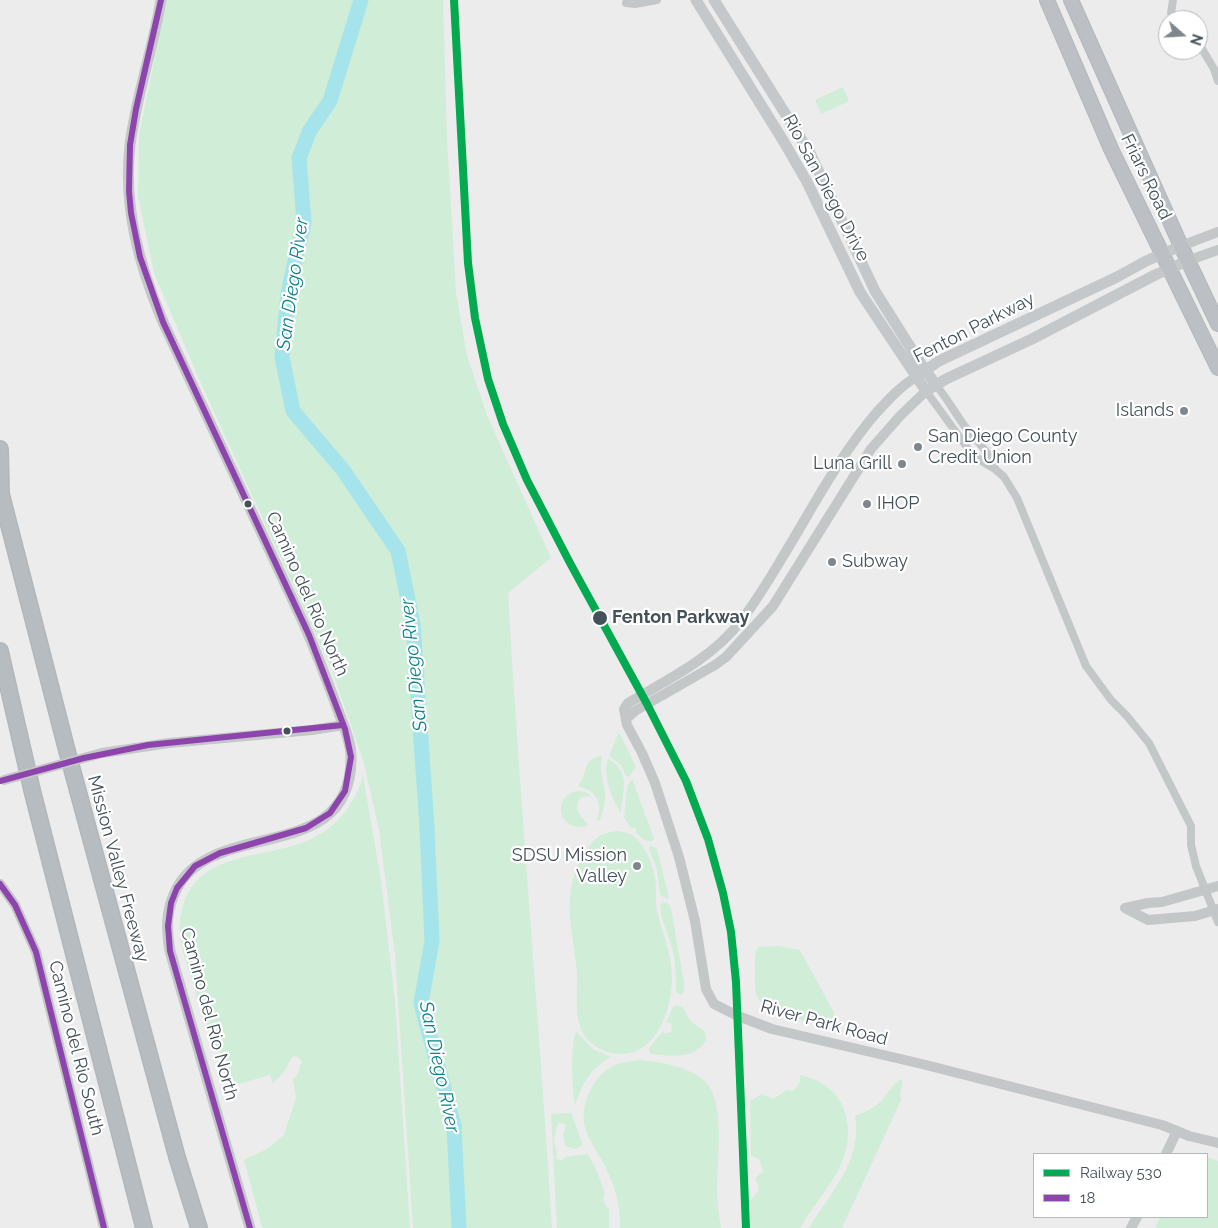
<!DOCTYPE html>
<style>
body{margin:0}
#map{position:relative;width:1218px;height:1228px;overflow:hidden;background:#edecec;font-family:Raleway,sans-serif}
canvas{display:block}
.legend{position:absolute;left:1033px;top:1153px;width:175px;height:65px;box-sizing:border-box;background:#fff;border:1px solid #b4b9bc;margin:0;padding:6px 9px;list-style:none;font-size:15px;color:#445158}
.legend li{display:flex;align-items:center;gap:10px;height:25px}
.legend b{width:25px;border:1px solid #b4b9bc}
.north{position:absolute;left:1158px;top:10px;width:50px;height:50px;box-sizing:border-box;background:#fff;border:1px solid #b4b9bc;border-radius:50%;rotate:109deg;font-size:14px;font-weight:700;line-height:20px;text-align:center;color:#445158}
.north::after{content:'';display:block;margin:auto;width:18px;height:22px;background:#7f878c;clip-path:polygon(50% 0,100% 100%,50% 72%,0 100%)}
</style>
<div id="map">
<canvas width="1218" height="1228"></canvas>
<ul class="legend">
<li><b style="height:6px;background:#04aa4f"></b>Railway 530</li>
<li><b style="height:6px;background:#8e44ad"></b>18</li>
</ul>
<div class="north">N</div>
</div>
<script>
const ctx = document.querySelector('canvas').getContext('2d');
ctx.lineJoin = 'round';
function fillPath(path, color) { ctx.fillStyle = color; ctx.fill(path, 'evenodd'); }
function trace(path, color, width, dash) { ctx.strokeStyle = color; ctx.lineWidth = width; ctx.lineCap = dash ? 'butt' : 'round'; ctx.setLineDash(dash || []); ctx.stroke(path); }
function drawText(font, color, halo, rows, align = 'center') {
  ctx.font = font + ' Raleway,sans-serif'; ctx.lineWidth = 4.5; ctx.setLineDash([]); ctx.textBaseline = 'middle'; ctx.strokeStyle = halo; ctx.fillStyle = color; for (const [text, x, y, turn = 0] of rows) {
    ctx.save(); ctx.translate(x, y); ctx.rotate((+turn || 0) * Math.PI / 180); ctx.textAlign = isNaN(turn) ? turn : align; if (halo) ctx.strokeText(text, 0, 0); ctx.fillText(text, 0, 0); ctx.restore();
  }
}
fillPath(new Path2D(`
 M 167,0 L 443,0 L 447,138 L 456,292 L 467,356 L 487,415 L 551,558 L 508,593 C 520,805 539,1016 552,1228 L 413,1228 L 395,955 L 379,829 L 363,760 L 331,668 L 199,379 L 154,273 L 138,196 L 139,134 Z
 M 843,87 L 849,101 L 821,114 L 815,100 Z
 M 619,732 L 636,767 L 629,777 L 626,776 L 621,765 L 609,756 Z
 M 602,756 C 599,770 603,779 605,792 C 606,802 603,811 600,820 L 596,821 C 602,810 600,794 586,789 C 583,788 581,787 578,786 C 588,775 581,758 602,756 Z
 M 608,759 C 632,771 622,792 621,813 C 612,799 602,775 608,759 Z
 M 363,776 L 381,880 L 395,1001 L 410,1228 L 265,1228 L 262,1227 L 244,1160 L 269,1148 L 284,1135 L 296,1098 L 293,1080 L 297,1075 L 302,1061 L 296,1056 L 292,1057 L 284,1072 L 273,1083 L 270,1075 L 228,1087 C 226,1079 224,1063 222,1057 C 218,1048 212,1040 208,1030 C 202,1017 198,1001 194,987 C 189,970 182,953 180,936 C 178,925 181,915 183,906 C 199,848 273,860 315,837 C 339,825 356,801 363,776 Z
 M 632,779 L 654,838 L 652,841 C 645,843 641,837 636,832 L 636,828 L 631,828 L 624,818 L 627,787 Z
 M 576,791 L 586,792 L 594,799 L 590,796 L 581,797 C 573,808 580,816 588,825 C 563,836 548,800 576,791 Z
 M 617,831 C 621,832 625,832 628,833 C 645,841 655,868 656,885 C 656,895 655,905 658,915 C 662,932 669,948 671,966 C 676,998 661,1054 621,1054 C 609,1054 595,1048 587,1039 C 572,1021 578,994 577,973 C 573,928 559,894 585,852 C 593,839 601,832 617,831 Z
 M 650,845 L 657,849 L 669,898 L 667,899 L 660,894 L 657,870 L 649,849 Z
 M 661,902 L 668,903 L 671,908 L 684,983 L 684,990 L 681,995 L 676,992 C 676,977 676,963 672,948 C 669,934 658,916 661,902 Z
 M 778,946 L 800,950 L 834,1013 L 835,1018 C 832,1022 826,1025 821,1024 C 807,1023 768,1011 759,1000 C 754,994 755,978 755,970 C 755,961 754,954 758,947 Z
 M 676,1005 L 683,1007 C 690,1023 693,1022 705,1032 L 706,1041 C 692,1061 671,1055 651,1054 L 649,1051 L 649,1048 L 663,1031 L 665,1034 L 671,1032 L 672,1027 L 671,1023 L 666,1023 L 673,1007 Z
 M 576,1031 L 593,1049 L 611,1057 C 591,1067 581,1085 575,1106 C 572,1085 570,1051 576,1031 Z
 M 640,1060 C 660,1062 689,1066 705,1081 C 726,1102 717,1162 717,1190 C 717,1202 719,1215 721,1228 L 620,1228 C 621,1203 613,1180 601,1159 C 595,1149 588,1138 585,1128 C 579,1103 594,1074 617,1064 C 624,1062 633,1061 640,1060 Z
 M 800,1075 C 807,1077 815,1079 821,1083 C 850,1098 854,1137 841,1164 C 831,1187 812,1206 800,1228 L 750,1228 L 751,1199 C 759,1193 761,1186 755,1179 L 763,1171 L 759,1159 L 751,1156 L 750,1101 L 762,1094 L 773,1099 L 787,1090 L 794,1091 L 800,1082 Z
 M 903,1079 L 900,1096 L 902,1098 L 842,1228 L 809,1228 C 830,1193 863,1160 855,1116 C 864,1112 873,1109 880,1102 C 888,1095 892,1082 903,1079 Z
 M 571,1113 L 583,1145 L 575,1149 L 566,1146 L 563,1135 L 566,1125 L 559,1122 C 557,1128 554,1134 554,1140 C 555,1147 558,1151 556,1158 L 561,1161 L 565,1157 L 588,1154 L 597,1171 L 605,1193 C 602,1198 604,1205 609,1209 L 609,1228 L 557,1228 L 551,1114 Z
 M 1207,1157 L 1218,1161 L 1218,1228 L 1155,1228 L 1160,1217 L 1207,1217 Z`), '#d0edd7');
trace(new Path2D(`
 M 361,0 L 330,101 L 310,130 L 299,158 L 304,222 L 288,293 L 282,357 L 293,411 L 343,470 L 398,551 L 413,624 L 427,827 L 432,941 L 421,1003 L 454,1126 L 459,1228`), '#a5e4ea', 15);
const trunk = new Path2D(`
 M 1047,0 L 1111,149 L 1218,368
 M 1071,0 L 1181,246 L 1218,324`);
const motorway = new Path2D(`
 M 0,449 L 1,493
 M 0,490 L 66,747 L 177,1157 L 199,1228
 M 0,651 L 32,790 L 144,1228`);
trace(trunk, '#b1b7bc', 16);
trace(motorway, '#b1b7bc', 18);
trace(new Path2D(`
 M 1173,0 L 1171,13 L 1178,20
 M 626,3 L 635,4 L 657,0
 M 1198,42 L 1214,69 L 1218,81
 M 936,385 C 946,397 954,411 963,424 C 974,438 989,451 995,469
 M 926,391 L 969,450 L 980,460 L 995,469 L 1004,477 L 1017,498 L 1086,666 L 1111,700 L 1126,715 L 1149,743 L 1191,826 L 1191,845 L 1196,866 L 1218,922`), '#c3c7c8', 8);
trace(new Path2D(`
 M 1181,246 L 1218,232
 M 1187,261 L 1218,250
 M 916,377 C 901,386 889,399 877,412 C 839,456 812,509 782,558 C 769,580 756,601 741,621 C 710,660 670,678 628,703 L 624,709 L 627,725 L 642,753 L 655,783 L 679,857 L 695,921 L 706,989 L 714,1004 L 738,1016 L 772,1029 L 922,1064 L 1162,1125 L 1189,1136 L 1218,1143
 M 626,719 L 635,711 L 715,665 L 726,657 L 773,606 L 871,449 L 900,416 L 926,391
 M 102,753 L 169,743 L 312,730 L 343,725
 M 0,884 L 15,905 L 36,952 L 104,1228
 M 1125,908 L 1148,920 L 1195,916 L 1218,909
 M 1125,908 L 1148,903 L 1162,902 L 1218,886
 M 1166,1154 L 1177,1131
 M 1131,1228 L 1137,1217`), '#c3c7c8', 10);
trace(new Path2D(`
 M 161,0 C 153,49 136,96 130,145 C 123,207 139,265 163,322 L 304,624 C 317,654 328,683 339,713 C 344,727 351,742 351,757 C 352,866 215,817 177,888 C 166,909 166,928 170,951 L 250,1228
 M 696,0 L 784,142 L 807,182 L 860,292 L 926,391 L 946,379 L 1032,339 L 1155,275 L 1187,261
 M 714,0 L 810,153 L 875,291 L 919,361 L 936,385
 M 920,374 L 939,361 L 1117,277 L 1146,261 L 1181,246`), '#c5c8ca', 11);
trace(trunk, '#bcc0c4', 14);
trace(motorway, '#b6bcc0', 15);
trace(new Path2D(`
 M 4,780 L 102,753`), '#c3c7c8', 10);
trace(new Path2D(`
 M 161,0 L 136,109 L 130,145 L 129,191 L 131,213 L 140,257 L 163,322 L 309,635 L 345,729 L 351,757 L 345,791 L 330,813 L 306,828 L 220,853 L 195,866 L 177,888 L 171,903 L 168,926 L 170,951 L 250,1228
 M 0,781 L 84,758 L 148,745 L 343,725
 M 0,884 L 15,905 L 36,952 L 104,1228`), '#8e44ad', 6);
trace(new Path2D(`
 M 454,0 L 468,263 L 475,318 L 488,379 L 503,424 L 527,480 L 570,563 L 647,704 L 686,781 L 708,839 L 723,893 L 731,932 L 736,982 L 746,1228`), '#04aa4f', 8);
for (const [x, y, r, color] of [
 [1184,411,5,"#7f878c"],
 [918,447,5,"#7f878c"],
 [902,464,5,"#7f878c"],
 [248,504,4.5,"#445158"],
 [867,504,5,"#7f878c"],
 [832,562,5,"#7f878c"],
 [600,618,8,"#445158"],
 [287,731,4.5,"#445158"],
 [637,866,5,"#7f878c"]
]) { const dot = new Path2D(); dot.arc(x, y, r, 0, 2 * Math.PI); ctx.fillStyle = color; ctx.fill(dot); trace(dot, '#fff', 2); }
drawText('18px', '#445158', '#fff', [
 ["Friars Road",1146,177,64],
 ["Rio San Diego Drive",826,188,62],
 ["Fenton Parkway",974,328,-27],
 ["Camino del Rio North",307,594,66],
 ["Mission Valley Freeway",118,869,75],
 ["Camino del Rio North",209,1014,75],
 ["River Park Road",824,1023,15],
 ["Camino del Rio South",76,1048,76]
]);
drawText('18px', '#445158', '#fff', [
 ["Islands",1174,411],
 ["San Diego County",928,437,"left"],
 ["Credit Union",928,458,"left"],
 ["Luna Grill",892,464],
 ["IHOP",877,504,"left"],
 ["Subway",842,562,"left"],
 ["SDSU Mission",627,856],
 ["Valley",627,877]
], 'right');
drawText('bold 18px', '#445158', '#fff', [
 ["Fenton Parkway",612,618]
], 'left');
drawText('italic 19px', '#0e818b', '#fff', [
 ["San Diego River",293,284,-82],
 ["San Diego River",414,665,-96],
 ["San Diego River",439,1067,78]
]);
</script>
